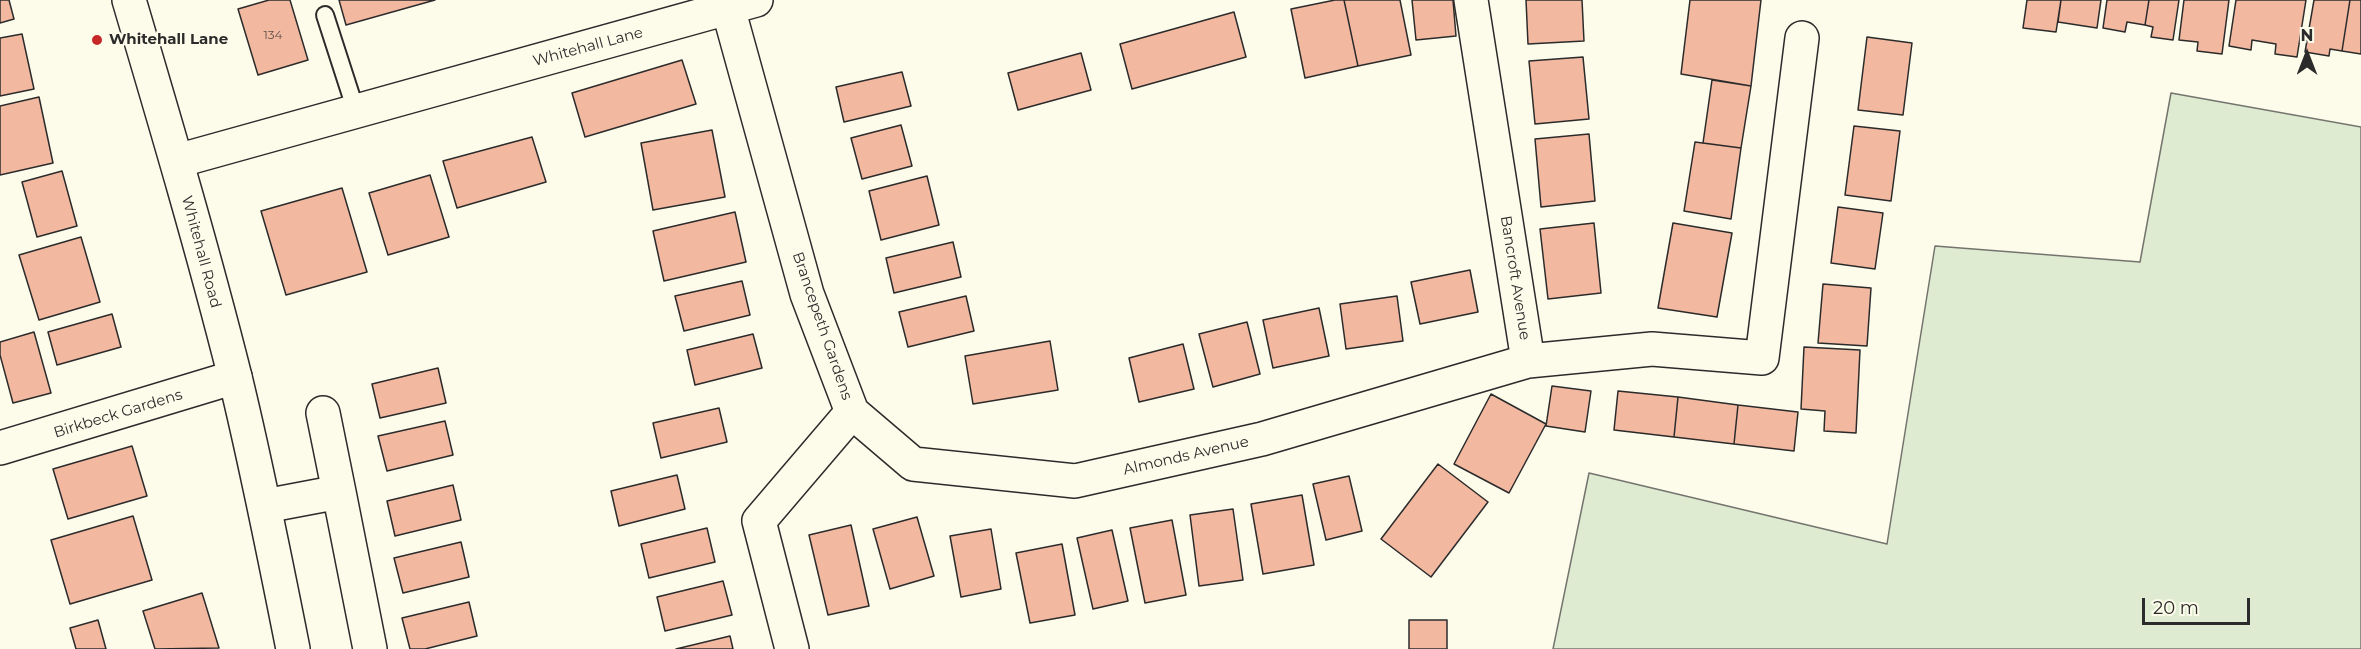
<!DOCTYPE html>
<style>
body{margin:0}
#map{position:relative;width:2361px;height:649px;overflow:hidden;background:#fdfbea;font-family:Montserrat,sans-serif}
canvas{display:block}
.north{position:absolute;left:2277px;top:24px;width:60px;height:60px;-webkit-text-stroke:4px #fdfbea;paint-order:stroke;rotate:0deg;font-size:16px;font-weight:700;line-height:24px;text-align:center;color:#2b2b2b}
.north::after{content:'';display:block;margin:auto;width:21px;height:27px;background:#2b2b2b;clip-path:polygon(50% 0,100% 100%,50% 72%,0 100%)}
.scale{position:absolute;left:2142px;top:598px;width:108px;height:27px;box-sizing:border-box;border:3px solid #2b2b2b;border-top:0;padding-left:8px;font-size:18px;line-height:21px;white-space:nowrap;color:#2b2b2b;-webkit-text-stroke:4px #fdfbea;paint-order:stroke}
</style>
<div id="map">
<canvas width="2361" height="649"></canvas>
<div class="north">N</div>
<div class="scale">20 m</div>
</div>
<script>
const ctx = document.querySelector('canvas').getContext('2d');
ctx.lineJoin = 'round';
function fillPath(path, color) { ctx.fillStyle = color; ctx.fill(path, 'evenodd'); }
function trace(path, color, width, dash) { ctx.strokeStyle = color; ctx.lineWidth = width; ctx.lineCap = dash ? 'butt' : 'round'; ctx.setLineDash(dash || []); ctx.stroke(path); }
function drawText(font, color, halo, rows, align = 'center') {
  ctx.font = font + ' Montserrat,sans-serif'; ctx.lineWidth = 4.5; ctx.setLineDash([]); ctx.textBaseline = 'middle'; ctx.strokeStyle = halo; ctx.fillStyle = color; for (const [text, x, y, turn = 0] of rows) {
    ctx.save(); ctx.translate(x, y); ctx.rotate((+turn || 0) * Math.PI / 180); ctx.textAlign = isNaN(turn) ? turn : align; if (halo) ctx.strokeText(text, 0, 0); ctx.fillText(text, 0, 0); ctx.restore();
  }
}
const green = new Path2D(`
 M 2171,93 L 2361,127 L 2361,649 L 1553,649 L 1589,473 L 1887,544 L 1935,246 L 2140,262 Z`);
fillPath(green, '#deebd1');
trace(green, '#74746e', 1.5);
const building = new Path2D(`
 M 0,0 L 9,0 L 14,19 L 0,23 Z
 M 269,0 L 290,0 L 308,60 L 258,75 L 238,9 Z
 M 339,0 L 435,0 L 346,25 Z
 M 1335,0 L 1344,0 L 1358,66 L 1305,78 L 1291,9 Z
 M 1344,0 L 1400,0 L 1411,55 L 1358,66 Z
 M 1412,0 L 1453,0 L 1456,36 L 1416,40 Z
 M 1526,0 L 1582,0 L 1584,41 L 1528,44 Z
 M 1690,0 L 1761,0 L 1751,86 L 1681,74 Z
 M 2027,0 L 2061,0 L 2056,32 L 2023,28 Z
 M 2061,0 L 2101,0 L 2097,28 L 2058,22 Z
 M 2107,0 L 2149,0 L 2145,25 L 2127,22 L 2125,32 L 2103,28 Z
 M 2149,0 L 2179,0 L 2173,40 L 2151,37 L 2153,27 L 2145,25 Z
 M 2184,0 L 2229,0 L 2222,54 L 2197,51 L 2198,42 L 2179,40 Z
 M 2236,0 L 2306,0 L 2297,57 L 2275,54 L 2276,44 L 2252,40 L 2251,50 L 2229,46 Z
 M 2314,0 L 2350,0 L 2342,51 L 2330,49 L 2329,56 L 2305,52 Z
 M 2350,0 L 2361,0 L 2361,54 L 2342,51 Z
 M 1234,12 L 1246,57 L 1132,89 L 1120,44 Z
 M 22,34 L 34,89 L 0,96 L 0,38 Z
 M 1867,37 L 1912,43 L 1903,115 L 1858,110 Z
 M 1081,53 L 1091,90 L 1018,110 L 1008,73 Z
 M 1583,57 L 1589,119 L 1535,124 L 1529,61 Z
 M 682,60 L 696,104 L 585,137 L 572,93 Z
 M 902,72 L 911,106 L 844,122 L 836,87 Z
 M 1712,80 L 1751,86 L 1741,148 L 1703,143 Z
 M 39,97 L 53,163 L 0,175 L 0,106 Z
 M 901,125 L 912,166 L 862,179 L 851,138 Z
 M 1854,126 L 1900,131 L 1891,201 L 1845,195 Z
 M 712,130 L 725,197 L 653,210 L 641,143 Z
 M 1589,134 L 1595,201 L 1541,207 L 1535,139 Z
 M 532,137 L 546,182 L 457,208 L 443,161 Z
 M 1695,142 L 1741,148 L 1731,219 L 1684,211 Z
 M 62,171 L 77,226 L 37,237 L 22,182 Z
 M 430,175 L 449,237 L 388,255 L 369,193 Z
 M 927,176 L 939,225 L 881,240 L 869,191 Z
 M 342,188 L 367,272 L 286,295 L 261,211 Z
 M 1838,207 L 1883,213 L 1875,269 L 1831,263 Z
 M 735,212 L 746,262 L 664,281 L 653,231 Z
 M 1594,223 L 1601,293 L 1548,299 L 1540,229 Z
 M 1673,223 L 1732,233 L 1717,317 L 1658,308 Z
 M 81,237 L 100,302 L 39,320 L 19,255 Z
 M 953,242 L 961,277 L 894,293 L 886,258 Z
 M 1470,270 L 1478,312 L 1420,324 L 1411,282 Z
 M 742,281 L 750,315 L 684,331 L 675,296 Z
 M 1823,284 L 1871,288 L 1867,346 L 1818,343 Z
 M 966,296 L 974,331 L 908,347 L 899,312 Z
 M 1397,296 L 1403,341 L 1346,349 L 1340,304 Z
 M 1319,308 L 1329,356 L 1273,368 L 1263,320 Z
 M 112,314 L 121,347 L 57,365 L 48,332 Z
 M 1247,322 L 1260,374 L 1213,387 L 1199,334 Z
 M 34,332 L 51,393 L 13,403 L 0,355 L 0,342 Z
 M 753,334 L 762,368 L 695,385 L 687,350 Z
 M 1050,341 L 1058,390 L 973,404 L 965,356 Z
 M 1183,344 L 1194,389 L 1139,402 L 1129,358 Z
 M 1804,347 L 1860,350 L 1856,433 L 1824,431 L 1825,411 L 1801,409 Z
 M 438,368 L 446,403 L 380,418 L 372,384 Z
 M 1552,386 L 1591,391 L 1585,432 L 1546,426 Z
 M 1618,391 L 1678,397 L 1674,437 L 1614,430 Z
 M 1491,394 L 1546,424 L 1509,493 L 1454,464 Z
 M 1678,397 L 1738,405 L 1734,444 L 1674,437 Z
 M 1738,405 L 1798,412 L 1794,451 L 1734,444 Z
 M 719,408 L 727,442 L 661,458 L 653,423 Z
 M 445,421 L 453,455 L 387,471 L 378,436 Z
 M 132,446 L 147,496 L 68,519 L 53,469 Z
 M 1438,464 L 1488,502 L 1431,577 L 1381,539 Z
 M 677,475 L 685,509 L 619,526 L 611,491 Z
 M 1349,476 L 1362,531 L 1326,540 L 1313,484 Z
 M 453,485 L 461,520 L 395,536 L 387,501 Z
 M 1302,495 L 1314,565 L 1263,574 L 1251,504 Z
 M 1233,509 L 1243,580 L 1199,586 L 1190,515 Z
 M 133,516 L 152,580 L 70,604 L 51,540 Z
 M 917,517 L 934,576 L 890,589 L 873,529 Z
 M 1172,520 L 1186,595 L 1145,603 L 1130,528 Z
 M 851,525 L 869,606 L 828,615 L 809,535 Z
 M 707,528 L 715,562 L 649,578 L 641,544 Z
 M 991,529 L 1001,589 L 961,597 L 950,536 Z
 M 1112,530 L 1128,601 L 1093,609 L 1077,538 Z
 M 461,542 L 469,577 L 403,593 L 394,558 Z
 M 1062,544 L 1075,615 L 1030,623 L 1016,553 Z
 M 723,581 L 732,615 L 665,631 L 657,597 Z
 M 202,593 L 219,648 L 155,649 L 143,611 Z
 M 469,602 L 477,636 L 425,649 L 410,649 L 402,618 Z
 M 98,620 L 106,649 L 76,649 L 70,628 Z
 M 1409,620 L 1447,620 L 1447,649 L 1409,649 Z
 M 730,636 L 733,649 L 676,649 Z`);
fillPath(building, '#f2b8a0');
trace(building, '#2b2b2b', 1.5);
const service = new Path2D(`
 M 325,15 L 356,111`);
const minor = new Path2D(`
 M 1471,0 L 1528,361 L 1652,349 L 1762,358 L 1802,38
 M 728,8 L 807,294 L 852,412 L 759,521 L 792,649
 M 177,161 L 756,0
 M 852,412 L 913,464 L 1075,481 L 1262,439 L 1528,361
 M 323,413 L 339,492
 M 0,448 L 235,377
 M 265,506 L 339,492 L 370,649`);
const primary = new Path2D(`
 M 129,0 C 166,125 203,250 235,377 C 257,467 275,558 293,649`);
trace(service, '#2b2b2b', 20);
trace(minor, '#2b2b2b', 36);
trace(primary, '#2b2b2b', 36);
trace(service, '#fdfbea', 16);
trace(minor, '#fdfbea', 33);
trace(primary, '#fdfbea', 33);
for (const [x, y, r, color] of [
 [97,40,6,"#c62828"]
]) { const dot = new Path2D(); dot.arc(x, y, r, 0, 2 * Math.PI); ctx.fillStyle = color; ctx.fill(dot); trace(dot, '#fdfbea', 2); }
drawText('12px', '#5d4e48', null, [
 ["134",273,35]
]);
drawText('bold 15px', '#2b2b2b', '#fdfbea', [
 ["Whitehall Lane",109,40]
], 'left');
drawText('15px', '#2b2b2b', '#fdfbea', [
 ["Whitehall Lane",588,47,-15],
 ["Whitehall Road",201,252,75],
 ["Bancroft Avenue",1515,278,81],
 ["Brancepeth Gardens",822,326,71],
 ["Birkbeck Gardens",118,414,-17],
 ["Almonds Avenue",1186,456,-13]
]);
</script>
